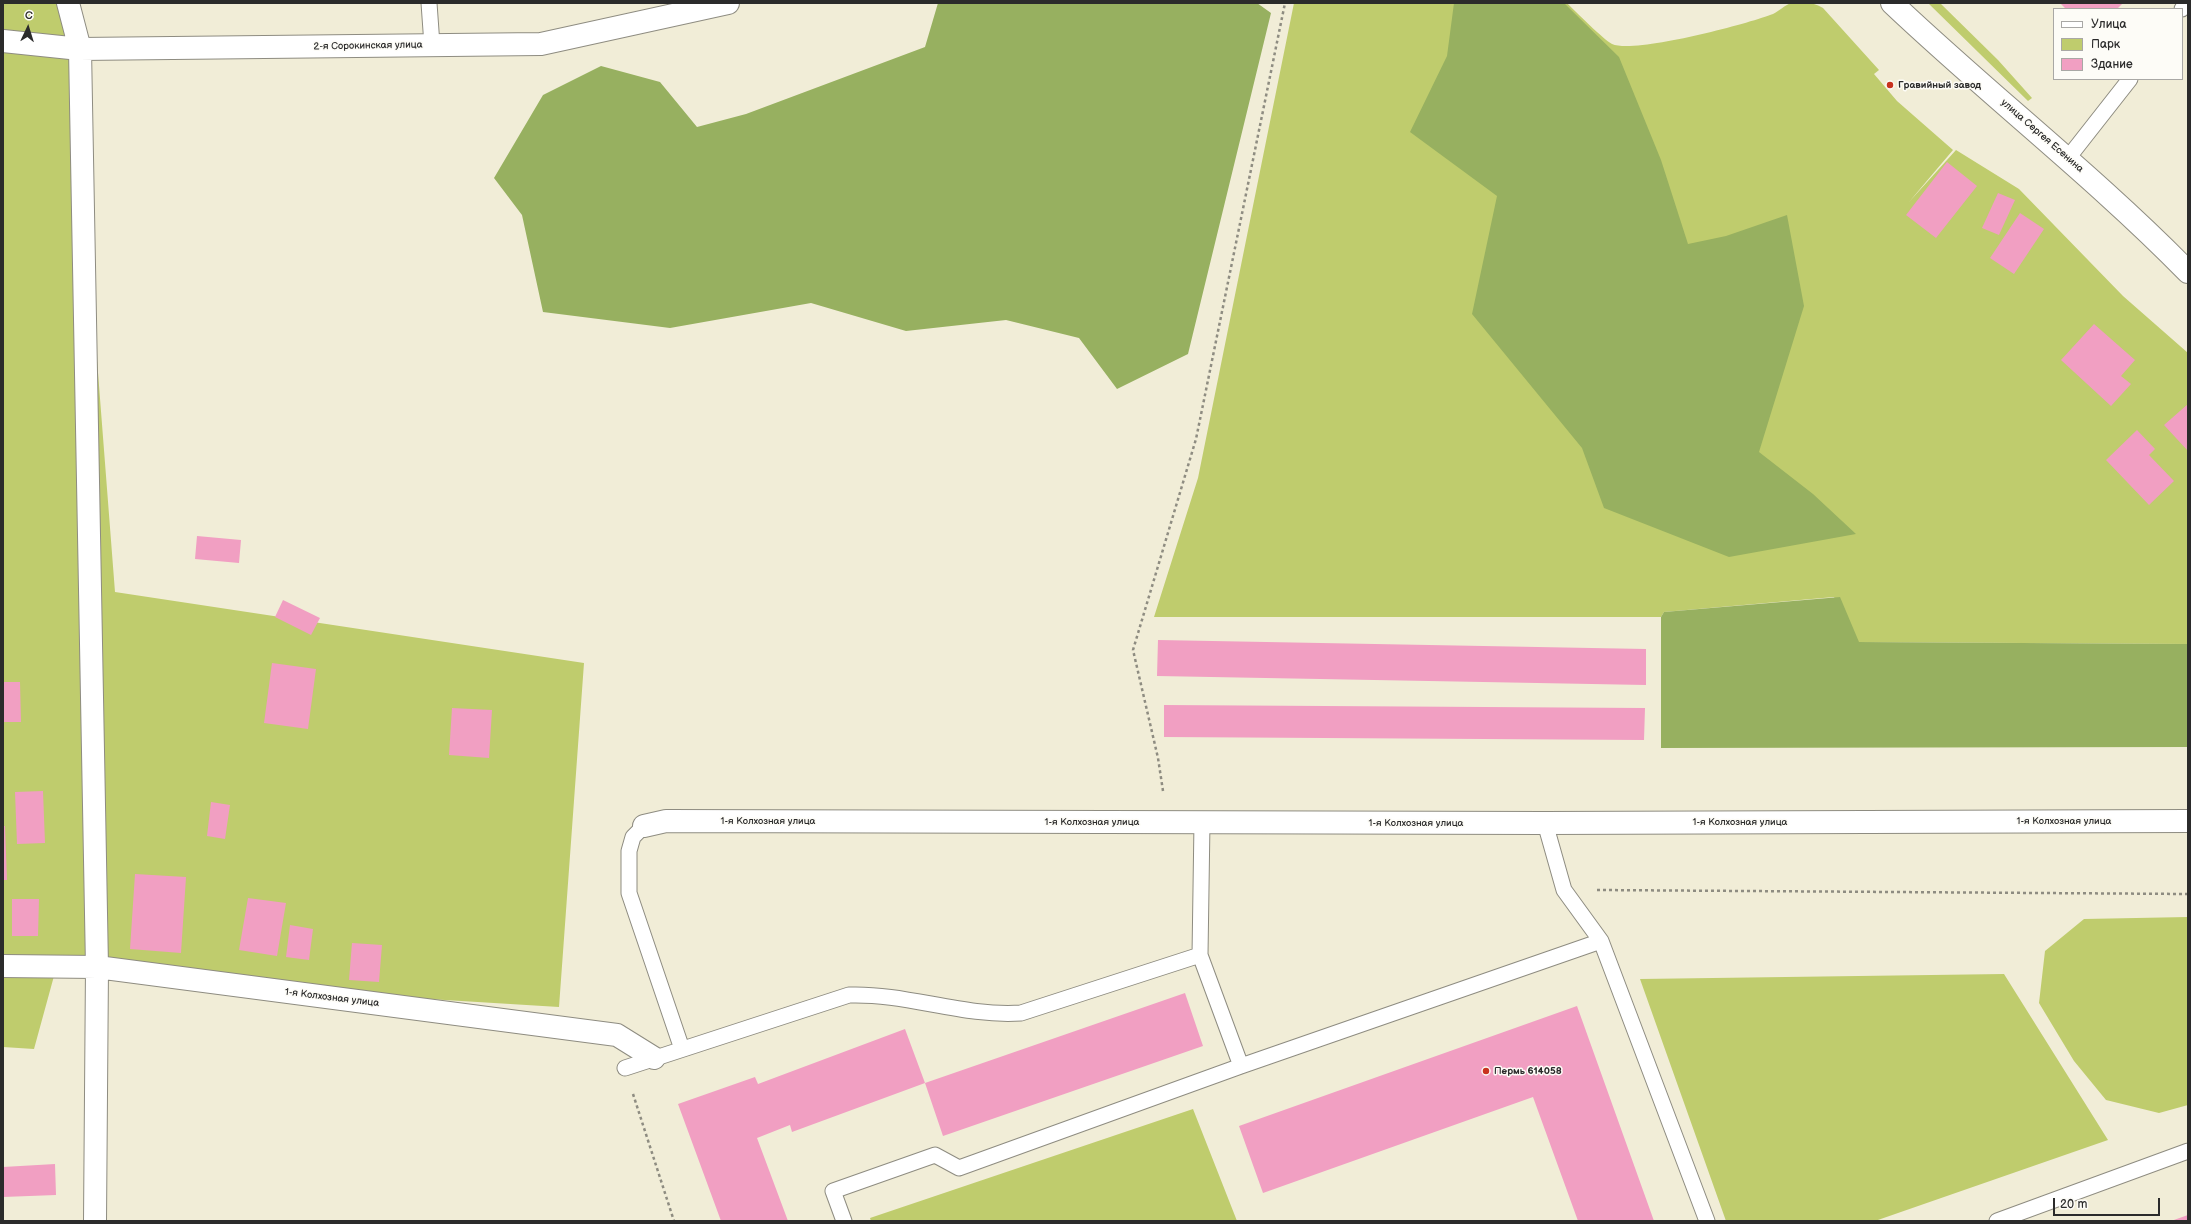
<!DOCTYPE html>
<meta charset="utf-8">
<style>
body{margin:0}
#map{position:relative;width:2191px;height:1224px;overflow:hidden;background:#f1edd7;font-family:"Balsamiq Sans",sans-serif}
canvas{display:block}
.frame{position:absolute;inset:0;border:4px solid #2b2b2b;pointer-events:none}
.legend{position:absolute;left:2053px;top:8px;width:130px;height:72px;box-sizing:border-box;background:#fdfcf7;border:1px solid #a9a8a5;margin:0;padding:5px 7px;list-style:none;font-size:12px;color:#2b2b2b}
.legend li{display:flex;align-items:center;gap:8px;height:20px}
.legend b{width:20px;border:1px solid #a9a8a5}
.north{position:absolute;left:8px;top:8px;width:40px;height:40px;-webkit-text-stroke:3px #fdfcf7;paint-order:stroke;rotate:4deg;font-size:11px;font-weight:700;line-height:16px;text-align:center;color:#2b2b2b}
.north::after{content:'';display:block;margin:auto;width:14px;height:18px;background:#2b2b2b;clip-path:polygon(50% 0,100% 100%,50% 72%,0 100%)}
.scale{position:absolute;left:2053px;top:1198px;width:107px;height:18px;box-sizing:border-box;border:2px solid #2b2b2b;border-top:0;padding-left:5px;font-size:12px;line-height:14px;white-space:nowrap;color:#2b2b2b;-webkit-text-stroke:3px #fdfcf7;paint-order:stroke}
</style>
<div id="map">
<canvas width="2191" height="1224"></canvas>
<div class="frame"></div>
<ul class="legend">
<li><b style="height:5px;background:#fff"></b>Улица</li>
<li><b style="height:11px;background:#bfcc6d"></b>Парк</li>
<li><b style="height:11px;background:#f19fc2"></b>Здание</li>
</ul>
<div class="north">С</div>
<div class="scale">20 m</div>
</div>
<script>
const ctx = document.querySelector('canvas').getContext('2d');
ctx.lineJoin = 'round';
function fillPath(path, color) { ctx.fillStyle = color; ctx.fill(path, 'evenodd'); }
function trace(path, color, width, dash) { ctx.strokeStyle = color; ctx.lineWidth = width; ctx.lineCap = dash ? 'butt' : 'round'; ctx.setLineDash(dash || []); ctx.stroke(path); }
function drawText(font, color, halo, rows, align = 'center') {
  ctx.font = font + ' "Balsamiq Sans",sans-serif'; ctx.lineWidth = 3; ctx.setLineDash([]); ctx.textBaseline = 'middle'; ctx.strokeStyle = halo; ctx.fillStyle = color; for (const [text, x, y, turn = 0] of rows) {
    ctx.save(); ctx.translate(x, y); ctx.rotate((+turn || 0) * Math.PI / 180); ctx.textAlign = isNaN(turn) ? turn : align; if (halo) ctx.strokeText(text, 0, 0); ctx.fillText(text, 0, 0); ctx.restore();
  }
}
fillPath(new Path2D(`
 M 3,3 L 65,3 L 70,11 L 115,592 L 584,663 L 559,1007 L 54,976 L 34,1049 L 3,1047 Z
 M 1294,3 L 1567,3 C 1576,12 1603,39 1612,44 C 1635,54 1747,24 1773,14 C 1779,11 1785,5 1791,3 C 1801,0 1815,3 1823,8 L 1879,70 L 1874,74 L 1897,101 L 1953,150 L 1909,202 L 1956,150 L 2019,189 L 2123,296 L 2188,353 L 2188,644 L 1858,642 L 1834,597 L 1664,612 L 1661,617 L 1154,617 L 1198,478 Z
 M 1928,3 L 1940,3 L 1998,60 L 2032,98 L 2028,101 Z
 M 2188,917 L 2188,1105 L 2159,1113 L 2106,1100 L 2074,1061 L 2039,1003 L 2045,951 L 2084,919 Z
 M 2004,974 L 2108,1140 L 1875,1221 L 1726,1221 L 1640,979 Z
 M 1193,1109 L 1237,1221 L 871,1221 L 870,1218 Z`), '#bfcc6d');
fillPath(new Path2D(`
 M 938,3 L 1257,3 L 1271,13 L 1188,354 L 1117,389 L 1079,338 L 1006,320 L 906,331 L 811,303 L 670,328 L 543,312 L 522,215 L 494,178 L 543,95 L 601,66 L 660,82 L 697,127 L 746,114 L 925,47 Z
 M 1454,3 L 1564,3 L 1619,57 L 1661,160 L 1688,244 L 1726,236 L 1787,215 L 1804,306 L 1759,452 L 1813,494 L 1856,534 L 1729,557 L 1604,508 L 1582,448 L 1472,314 L 1497,196 L 1410,132 L 1447,56 Z
 M 1840,597 L 1859,642 L 2188,644 L 2188,747 L 1661,748 L 1661,617 L 1664,612 Z`), '#97b060');
fillPath(new Path2D(`
 M 2060,3 L 2123,3 L 2117,9 L 2066,9 Z
 M 1947,162 L 1977,186 L 1936,238 L 1906,215 Z
 M 1998,193 L 2015,200 L 1999,235 L 1982,228 Z
 M 2020,213 L 2044,229 L 2014,274 L 1990,258 Z
 M 2094,324 L 2135,360 L 2121,376 L 2131,384 L 2111,406 L 2061,360 Z
 M 2188,404 L 2188,451 L 2164,425 Z
 M 2137,430 L 2155,449 L 2149,455 L 2174,481 L 2149,505 L 2106,460 Z
 M 197,536 L 241,540 L 239,563 L 195,559 Z
 M 283,600 L 320,618 L 311,635 L 275,617 Z
 M 1158,640 L 1646,649 L 1646,685 L 1157,676 Z
 M 272,663 L 316,669 L 308,729 L 264,723 Z
 M 3,682 L 20,682 L 21,722 L 3,722 Z
 M 1164,705 L 1645,708 L 1644,740 L 1164,737 Z
 M 452,708 L 492,710 L 489,758 L 449,755 Z
 M 43,791 L 45,843 L 17,844 L 15,792 Z
 M 211,802 L 230,805 L 225,839 L 207,836 Z
 M 3,826 L 5,826 L 7,880 L 3,880 Z
 M 135,874 L 186,877 L 181,953 L 130,949 Z
 M 248,898 L 286,903 L 277,956 L 239,950 Z
 M 12,899 L 39,899 L 38,936 L 12,936 Z
 M 290,925 L 313,929 L 309,960 L 286,957 Z
 M 352,943 L 382,945 L 379,982 L 349,980 Z
 M 1185,993 L 1203,1046 L 943,1136 L 925,1083 Z
 M 1577,1006 L 1654,1221 L 1578,1221 L 1533,1097 L 1263,1193 L 1239,1126 Z
 M 905,1029 L 925,1083 L 792,1132 L 790,1125 L 757,1138 L 788,1221 L 721,1221 L 678,1104 L 755,1077 L 758,1084 Z
 M 55,1164 L 56,1195 L 3,1197 L 3,1167 Z
 M 2188,1215 L 2188,1221 L 2171,1221 Z`), '#f19fc2');
const service = new Path2D(`
 M 429,3 L 432,45
 M 2182,9 L 2187,3
 M 2068,158 L 2130,79
 M 1202,822 L 1200,955 L 1241,1066
 M 1545,823 L 1564,890 L 1601,941 L 1707,1221
 M 644,826 L 633,837 L 629,851 L 629,893 L 682,1049
 M 625,1068 L 849,995 C 907,993 963,1017 1021,1013 L 1200,955
 M 844,1221 L 833,1191 L 935,1155 L 959,1168 L 1241,1066 L 1601,941
 M 1997,1221 L 2188,1151`);
const minor = new Path2D(`
 M 68,3 L 80,49 L 97,967 L 95,1221
 M 3,41 L 80,49 L 541,44 L 728,3
 M 644,826 L 666,821 L 1545,823 L 2188,821
 M 3,966 L 97,967 L 617,1035 L 654,1058`);
const tertiary = new Path2D(`
 M 1892,3 C 1989,95 2095,177 2188,272`);
trace(service, '#8e8c81', 17);
trace(minor, '#8e8c81', 24);
trace(tertiary, '#8e8c81', 24);
trace(new Path2D(`
 M 1163,791 L 1158,758 L 1133,650 L 1196,439 L 1285,3
 M 1597,890 L 2188,894
 M 633,1094 L 674,1221`), '#8e8c81', 2.5, [3, 3]);
trace(service, '#fff', 15);
trace(minor, '#fff', 22);
trace(tertiary, '#fff', 22);
for (const [x, y, r, color] of [
 [1890,85,4,"#c8321e"],
 [1486,1071,4,"#c8321e"]
]) { const dot = new Path2D(); dot.arc(x, y, r, 0, 2 * Math.PI); ctx.fillStyle = color; ctx.fill(dot); trace(dot, '#fdfcf7', 1.5); }
drawText('10px', '#2b2b2b', '#fdfcf7', [
 ["2-я Сорокинская улица",368,46,-1],
 ["улица Сергея Есенина",2042,136,41],
 ["1-я Колхозная улица",768,821],
 ["1-я Колхозная улица",2064,821],
 ["1-я Колхозная улица",1092,822],
 ["1-я Колхозная улица",1740,822],
 ["1-я Колхозная улица",1416,823],
 ["1-я Колхозная улица",332,998,7]
]);
drawText('bold 10px', '#2b2b2b', '#fdfcf7', [
 ["Гравийный завод",1898,85],
 ["Пермь 614058",1494,1071]
], 'left');
</script>
